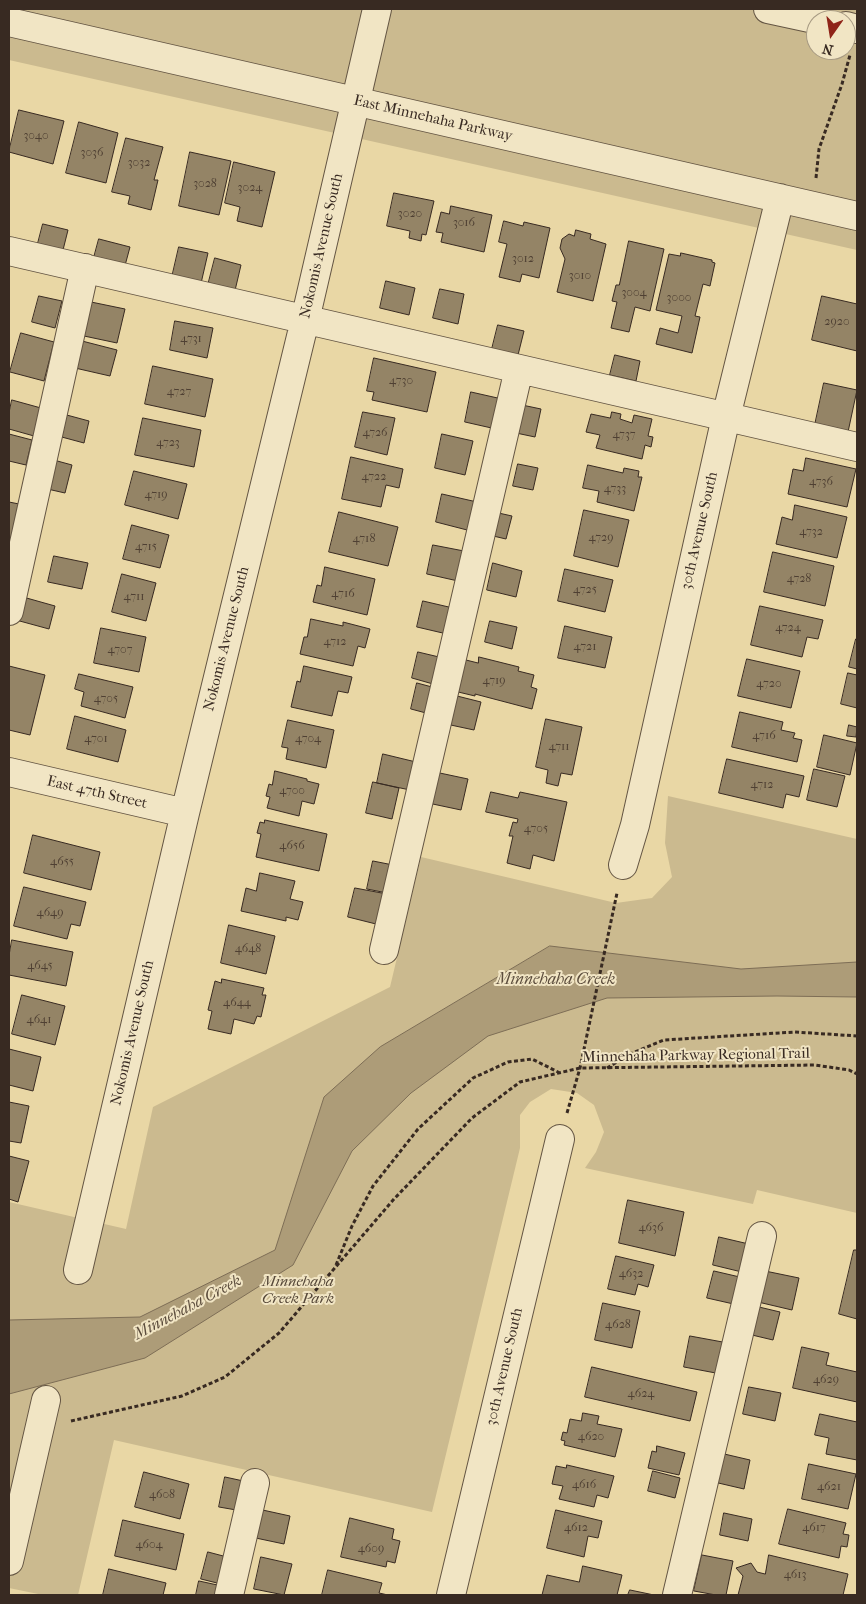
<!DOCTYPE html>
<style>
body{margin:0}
#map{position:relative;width:866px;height:1604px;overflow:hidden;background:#e9d7a5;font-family:"IM FELL French Canon",serif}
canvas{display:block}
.frame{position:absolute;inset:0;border:10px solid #382a22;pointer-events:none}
.north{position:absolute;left:806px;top:10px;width:50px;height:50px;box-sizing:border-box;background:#f1e5c4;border:1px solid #a79a83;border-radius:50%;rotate:193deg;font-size:14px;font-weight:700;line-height:20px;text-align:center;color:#382a22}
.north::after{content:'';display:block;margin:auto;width:18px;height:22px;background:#8f2418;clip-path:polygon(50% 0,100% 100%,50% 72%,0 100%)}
</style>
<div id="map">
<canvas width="866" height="1604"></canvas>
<div class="frame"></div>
<div class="north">N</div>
</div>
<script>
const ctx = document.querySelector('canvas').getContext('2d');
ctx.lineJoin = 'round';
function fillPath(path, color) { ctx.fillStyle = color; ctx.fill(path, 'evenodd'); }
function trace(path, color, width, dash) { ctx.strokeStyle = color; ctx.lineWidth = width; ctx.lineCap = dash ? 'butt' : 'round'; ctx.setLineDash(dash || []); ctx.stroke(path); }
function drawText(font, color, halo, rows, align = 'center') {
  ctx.font = font + ' "IM FELL French Canon",serif'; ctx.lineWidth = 4; ctx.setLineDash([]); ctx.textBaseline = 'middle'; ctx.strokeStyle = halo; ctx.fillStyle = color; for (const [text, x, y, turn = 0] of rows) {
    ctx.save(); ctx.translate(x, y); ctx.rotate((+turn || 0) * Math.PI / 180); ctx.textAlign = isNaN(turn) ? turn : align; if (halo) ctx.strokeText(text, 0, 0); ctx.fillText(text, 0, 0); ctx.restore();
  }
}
fillPath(new Path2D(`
 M 9,9 L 857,9 L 857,250 L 9,60 ZM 816,20 L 846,20 L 846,50 L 816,50 Z
 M 668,796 L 857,839 L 857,1213 L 757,1190 L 753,1204 L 585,1168 L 596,1152 L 604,1132 L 594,1105 L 577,1093 L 551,1089 L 530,1102 L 520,1115 L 520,1148 L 432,1512 L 114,1440 L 78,1595 L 43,1595 L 9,1588 L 9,1202 L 126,1229 L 153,1107 L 390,987 L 421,857 L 616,903 L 652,898 L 672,877 L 665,843 Z`), '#cbba8f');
const water = new Path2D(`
 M 550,946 L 741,969 L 857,962 L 857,997 L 777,996 L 607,998 L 488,1036 L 411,1093 L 352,1151 L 293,1265 L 145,1358 L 9,1394 L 9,1320 L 140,1317 L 275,1250 L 324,1097 L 380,1047 Z`);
fillPath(water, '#ad9c78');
trace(water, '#7e6e56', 1);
const building = new Path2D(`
 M 19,110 L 64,121 L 53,164 L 9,152 Z
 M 79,122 L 118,133 L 106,183 L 66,173 Z
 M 126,138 L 163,147 L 154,180 L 158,180 L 151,210 L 128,204 L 130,196 L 112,192 Z
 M 190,152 L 231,161 L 219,215 L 179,206 Z
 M 234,162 L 275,172 L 262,227 L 237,221 L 240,207 L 225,203 Z
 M 394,193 L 434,201 L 426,235 L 422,234 L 421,241 L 409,238 L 410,231 L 387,226 Z
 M 451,206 L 492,215 L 484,252 L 441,242 L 443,233 L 436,232 L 441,212 L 449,214 Z
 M 504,221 L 523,226 L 524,222 L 550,228 L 539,278 L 522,274 L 520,282 L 499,277 L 507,244 L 499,242 Z
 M 43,224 L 68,230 L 61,258 L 36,251 Z
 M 576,230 L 591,234 L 590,239 L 606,244 L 593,301 L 557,292 L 565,259 L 560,248 L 562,239 L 569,234 L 574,236 Z
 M 99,239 L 130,247 L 123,273 L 92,265 Z
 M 629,241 L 664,249 L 650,311 L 635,307 L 629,332 L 611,328 L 617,302 L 612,301 L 616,285 L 619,285 Z
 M 179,247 L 208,253 L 199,292 L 170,286 Z
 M 681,253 L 712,260 L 712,262 L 715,263 L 710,286 L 703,284 L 695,316 L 700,317 L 692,353 L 656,344 L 660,328 L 678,333 L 682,316 L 656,310 L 669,254 L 680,256 Z
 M 215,258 L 241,265 L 233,299 L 206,293 Z
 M 386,281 L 415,288 L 409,315 L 380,308 Z
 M 440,289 L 464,294 L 458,324 L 433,318 Z
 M 39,296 L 62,301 L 55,328 L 32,322 Z
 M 822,296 L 857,304 L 857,351 L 812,340 Z
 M 91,302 L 125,309 L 117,343 L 84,336 Z
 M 175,321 L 213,328 L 207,358 L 170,350 Z
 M 498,325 L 524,331 L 517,359 L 491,353 Z
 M 21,333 L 54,342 L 44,381 L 10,372 Z
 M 82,341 L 117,350 L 110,376 L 75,368 Z
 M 615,355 L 640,361 L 636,381 L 610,375 Z
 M 374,358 L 436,372 L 427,412 L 372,400 L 374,392 L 367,391 Z
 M 153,366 L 213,379 L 205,417 L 145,404 Z
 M 824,383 L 857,390 L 848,432 L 815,425 Z
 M 471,392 L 502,399 L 496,429 L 465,422 Z
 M 12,400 L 41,408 L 34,436 L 9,429 L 9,413 Z
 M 522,405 L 541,409 L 535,437 L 516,433 Z
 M 363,412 L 395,418 L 387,455 L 355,447 Z
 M 612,412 L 621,414 L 620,419 L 632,423 L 634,415 L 652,419 L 648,436 L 653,437 L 651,447 L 645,445 L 642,459 L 596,448 L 600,435 L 586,432 L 591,414 L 610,418 Z
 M 63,414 L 89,421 L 84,443 L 58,436 Z
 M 143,418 L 201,430 L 194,467 L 135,455 Z
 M 9,434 L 32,440 L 26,465 L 9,461 Z
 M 442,434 L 473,441 L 465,475 L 435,468 Z
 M 351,457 L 403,469 L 399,488 L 386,485 L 381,507 L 342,499 Z
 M 806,458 L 856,469 L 847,507 L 788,494 L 793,469 L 803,471 Z
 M 50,459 L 72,465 L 65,493 L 43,488 Z
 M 518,464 L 538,468 L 533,490 L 513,486 Z
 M 588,465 L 623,473 L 624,468 L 639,471 L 638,477 L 642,477 L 634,511 L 597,502 L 599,491 L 583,488 Z
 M 134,471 L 187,484 L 178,519 L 125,505 Z
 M 442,494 L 477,502 L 471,531 L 436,522 Z
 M 9,502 L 19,504 L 9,555 Z
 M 795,505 L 847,517 L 837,558 L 776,544 L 782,517 L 792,520 Z
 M 584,510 L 629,520 L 618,567 L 574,556 Z
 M 339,512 L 398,527 L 388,566 L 329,552 Z
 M 494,512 L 512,516 L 506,539 L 489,535 Z
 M 132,525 L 169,535 L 160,568 L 123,559 Z
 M 433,545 L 464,551 L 458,581 L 427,574 Z
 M 773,552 L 834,566 L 825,606 L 764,592 Z
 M 54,556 L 88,563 L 82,589 L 48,582 Z
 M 493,563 L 522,571 L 516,597 L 487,590 Z
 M 325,567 L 375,579 L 367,615 L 313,602 L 317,585 L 321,586 Z
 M 565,569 L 613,580 L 605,612 L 558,601 Z
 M 122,574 L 156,583 L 146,621 L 112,612 Z
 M 23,597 L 55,606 L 49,629 L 16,620 Z
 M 423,601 L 453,608 L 447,634 L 417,627 Z
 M 760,606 L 823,620 L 818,639 L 807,637 L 802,657 L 751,645 Z
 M 311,619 L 343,626 L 343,622 L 370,629 L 365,648 L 358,646 L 353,666 L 300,654 L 304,637 L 307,637 Z
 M 490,621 L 517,627 L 512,649 L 485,642 Z
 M 565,626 L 612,637 L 605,668 L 558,658 Z
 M 101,628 L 146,637 L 139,672 L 94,663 Z
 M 856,639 L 857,639 L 857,669 L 849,667 Z
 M 418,652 L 439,657 L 433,684 L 412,678 Z
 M 479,657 L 519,667 L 518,671 L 534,675 L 531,687 L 537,689 L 532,709 L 475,694 L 475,696 L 454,691 L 462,659 L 478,663 Z
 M 747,659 L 800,671 L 791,708 L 738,696 Z
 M 9,666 L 45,675 L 30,735 L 9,730 Z
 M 304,666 L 352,677 L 348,693 L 338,691 L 332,716 L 291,707 L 297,681 L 300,682 Z
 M 848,673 L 857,675 L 857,708 L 841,704 Z
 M 79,674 L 133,687 L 125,718 L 81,706 L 84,692 L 75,689 Z
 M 417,683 L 432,687 L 426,713 L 411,709 Z
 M 453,695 L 481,702 L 474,730 L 446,724 Z
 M 740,712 L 783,722 L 781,730 L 795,733 L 793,738 L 802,740 L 797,762 L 732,747 Z
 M 75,716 L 126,730 L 118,762 L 67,749 Z
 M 546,719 L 582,727 L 572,775 L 561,773 L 558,786 L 546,783 L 548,770 L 536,767 Z
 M 288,720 L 334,730 L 326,768 L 286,759 L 288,748 L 282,747 Z
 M 849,725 L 857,727 L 856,737 L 847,736 Z
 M 824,735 L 857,743 L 850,775 L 817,767 Z
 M 383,754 L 416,762 L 410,790 L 377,783 Z
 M 727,759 L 804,776 L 799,797 L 786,794 L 783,808 L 719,793 Z
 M 814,769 L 845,776 L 837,807 L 807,800 Z
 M 275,771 L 307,779 L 307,781 L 319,784 L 314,804 L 302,801 L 299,816 L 267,808 L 270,797 L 266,796 L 269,784 L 272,785 Z
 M 435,772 L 468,779 L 461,810 L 428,803 Z
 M 373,782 L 399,788 L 392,819 L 366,813 Z
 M 491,792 L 518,798 L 520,792 L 567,802 L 554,861 L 533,855 L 530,869 L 507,863 L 513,836 L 509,836 L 513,822 L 517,823 L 518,819 L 486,812 Z
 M 265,820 L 327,834 L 319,871 L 256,857 L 261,834 L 257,833 L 260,822 L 264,823 Z
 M 33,835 L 100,852 L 91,890 L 24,873 Z
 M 373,861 L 393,865 L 387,893 L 367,889 Z
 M 260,873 L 295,881 L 290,899 L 303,902 L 298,920 L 286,917 L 286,921 L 241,911 L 246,888 L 256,891 Z
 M 24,887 L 86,902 L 80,926 L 71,924 L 67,939 L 14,926 Z
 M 355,888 L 387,894 L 380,925 L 348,917 Z
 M 229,925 L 275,936 L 266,974 L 221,963 Z
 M 12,940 L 73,952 L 66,986 L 9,975 L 9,956 Z
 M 222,979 L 264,988 L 262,995 L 266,995 L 261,1017 L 257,1016 L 254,1024 L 234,1019 L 231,1034 L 208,1029 L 212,1011 L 208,1010 L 215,981 L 221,983 Z
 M 22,995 L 65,1006 L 55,1045 L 12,1034 Z
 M 9,1049 L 41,1057 L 33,1091 L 9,1085 Z
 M 9,1102 L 29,1106 L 21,1143 L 9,1141 Z
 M 9,1156 L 29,1161 L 18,1202 L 9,1199 Z
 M 628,1200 L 684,1212 L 675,1256 L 619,1243 Z
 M 719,1237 L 753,1245 L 746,1273 L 713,1265 Z
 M 854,1250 L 857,1250 L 857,1319 L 839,1314 Z
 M 616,1256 L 654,1265 L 648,1287 L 638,1284 L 635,1295 L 608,1289 Z
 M 714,1271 L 744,1278 L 738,1305 L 707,1298 Z
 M 765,1271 L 799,1278 L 792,1310 L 758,1302 Z
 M 603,1303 L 640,1311 L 632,1348 L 595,1340 Z
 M 759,1307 L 780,1312 L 773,1340 L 752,1335 Z
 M 690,1336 L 728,1343 L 721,1374 L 684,1367 Z
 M 802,1347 L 829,1353 L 826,1365 L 857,1372 L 857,1402 L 793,1388 Z
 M 592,1367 L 697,1392 L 690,1421 L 585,1397 Z
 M 749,1387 L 781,1393 L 775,1421 L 743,1414 Z
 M 583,1413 L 599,1416 L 597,1424 L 622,1429 L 615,1457 L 564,1445 L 565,1441 L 561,1440 L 563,1432 L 567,1433 L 570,1419 L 581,1421 Z
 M 820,1414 L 857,1422 L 857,1460 L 826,1454 L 829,1438 L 815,1435 Z
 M 657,1446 L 685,1453 L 679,1475 L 648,1468 L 652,1451 L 656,1452 Z
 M 720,1453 L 750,1460 L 744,1489 L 714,1482 Z
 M 809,1464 L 856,1474 L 848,1509 L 802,1499 Z
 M 567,1465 L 614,1476 L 608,1498 L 597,1495 L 594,1507 L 559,1499 L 563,1486 L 552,1484 L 556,1466 L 566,1468 Z
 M 653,1471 L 680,1478 L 675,1498 L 648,1491 Z
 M 144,1472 L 189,1484 L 180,1519 L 135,1507 Z
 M 225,1477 L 248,1482 L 242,1511 L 219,1507 Z
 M 258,1509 L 290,1516 L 284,1544 L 251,1537 Z
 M 788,1509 L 846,1523 L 843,1534 L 849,1535 L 847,1547 L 841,1546 L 839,1558 L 779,1544 Z
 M 556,1510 L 602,1521 L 598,1538 L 588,1536 L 584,1557 L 547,1548 Z
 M 724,1513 L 752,1519 L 748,1541 L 720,1535 Z
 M 350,1518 L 394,1529 L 392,1539 L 400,1541 L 395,1563 L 387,1561 L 386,1567 L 341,1557 Z
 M 123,1520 L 184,1534 L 176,1570 L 115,1556 Z
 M 208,1552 L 227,1557 L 221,1584 L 201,1579 Z
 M 702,1555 L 733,1561 L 726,1595 L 716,1595 L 694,1591 Z
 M 769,1555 L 848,1574 L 843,1595 L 738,1595 L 743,1576 L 736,1568 L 751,1563 L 757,1572 L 765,1574 Z
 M 261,1557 L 292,1564 L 284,1595 L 254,1589 Z
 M 583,1566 L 622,1575 L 617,1595 L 542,1595 L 547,1575 L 579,1582 Z
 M 109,1569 L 166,1583 L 163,1595 L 103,1595 Z
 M 328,1570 L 382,1583 L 379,1593 L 388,1595 L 322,1595 Z
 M 199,1581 L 222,1586 L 220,1595 L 196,1595 Z
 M 630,1590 L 654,1595 L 628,1595 Z`);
fillPath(building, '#948466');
trace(building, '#382a22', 1);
const minor = new Path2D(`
 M 768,9 L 819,20
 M 9,22 L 857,216
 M 846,26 L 857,29
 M 9,251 L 857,447
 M 9,611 L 85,268
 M 9,772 L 185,813
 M 623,865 L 635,825 L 726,417 L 780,198
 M 384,950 L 519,369
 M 78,1270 L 185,813 L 305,320 L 377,9
 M 9,1561 L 46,1400
 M 229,1595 L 255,1483
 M 451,1595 L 560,1139
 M 677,1595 L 762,1236`);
trace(minor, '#645543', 30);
trace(new Path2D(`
 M 816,178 L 819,149 L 842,84 L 850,55
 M 607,1068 L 630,1054 L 664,1040 L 795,1032 L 857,1036
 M 567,1113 L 580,1068 L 617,893
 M 336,1265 L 352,1226 L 373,1186 L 418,1129 L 473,1078 L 508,1062 L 532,1059 L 560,1073
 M 71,1421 L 182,1396 L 225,1377 L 279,1333 L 394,1199 L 472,1118 L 520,1082 L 580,1068 L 815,1065 L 849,1070 L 857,1074`), '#382a22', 3, [4, 2.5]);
trace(minor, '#f1e5c4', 28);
drawText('12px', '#4f4033', null, [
 ["3040",36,136],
 ["3036",92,153],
 ["3032",139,163],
 ["3028",205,184],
 ["3024",250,188],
 ["3020",410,214],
 ["3016",464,223],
 ["3012",523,259],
 ["3010",580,276],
 ["3004",634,293],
 ["3000",679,298],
 ["2920",837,322],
 ["4731",191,339],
 ["4730",401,381],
 ["4727",179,392],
 ["4726",375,433],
 ["4737",624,435],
 ["4723",168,443],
 ["4722",374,477],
 ["4736",821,482],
 ["4733",615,489],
 ["4719",156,495],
 ["4732",811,532],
 ["4729",601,538],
 ["4718",364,539],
 ["4715",146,547],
 ["4728",799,579],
 ["4725",585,590],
 ["4716",343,594],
 ["4711",134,597],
 ["4724",788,628],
 ["4712",335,642],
 ["4721",585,647],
 ["4707",120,650],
 ["4719",494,681],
 ["4720",769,684],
 ["4705",106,699],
 ["4716",764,736],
 ["4701",96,739],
 ["4704",308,739],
 ["4711",559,747],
 ["4712",762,785],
 ["4700",292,791],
 ["4705",536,829],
 ["4656",292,846],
 ["4655",62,862],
 ["4649",50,913],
 ["4648",248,949],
 ["4645",40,966],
 ["4644",237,1003],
 ["4641",39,1020],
 ["4636",651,1228],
 ["4632",631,1274],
 ["4628",618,1325],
 ["4629",826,1380],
 ["4624",641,1394],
 ["4620",591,1437],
 ["4616",584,1485],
 ["4621",829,1487],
 ["4608",162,1495],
 ["4612",576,1528],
 ["4617",814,1528],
 ["4604",149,1545],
 ["4609",371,1549],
 ["4613",795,1575]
]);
drawText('15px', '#382a22', '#f1e5c4', [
 ["East Minnehaha Parkway",433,119,13],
 ["Nokomis Avenue South",322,246,-77],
 ["30th Avenue South",700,531,-77],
 ["Nokomis Avenue South",227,639,-76],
 ["East 47th Street",97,793,13],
 ["Nokomis Avenue South",133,1033,-77],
 ["Minnehaha Parkway Regional Trail",696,1056,-1],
 ["30th Avenue South",505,1367,-77]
]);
drawText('italic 15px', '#554738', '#f1e5c4', [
 ["Minnehaha",298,1282],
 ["Creek Park",298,1299]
]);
drawText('italic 16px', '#5b4c3c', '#f1e5c4', [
 ["Minnehaha Creek",556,980],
 ["Minnehaha Creek",188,1308,-28]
]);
</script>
